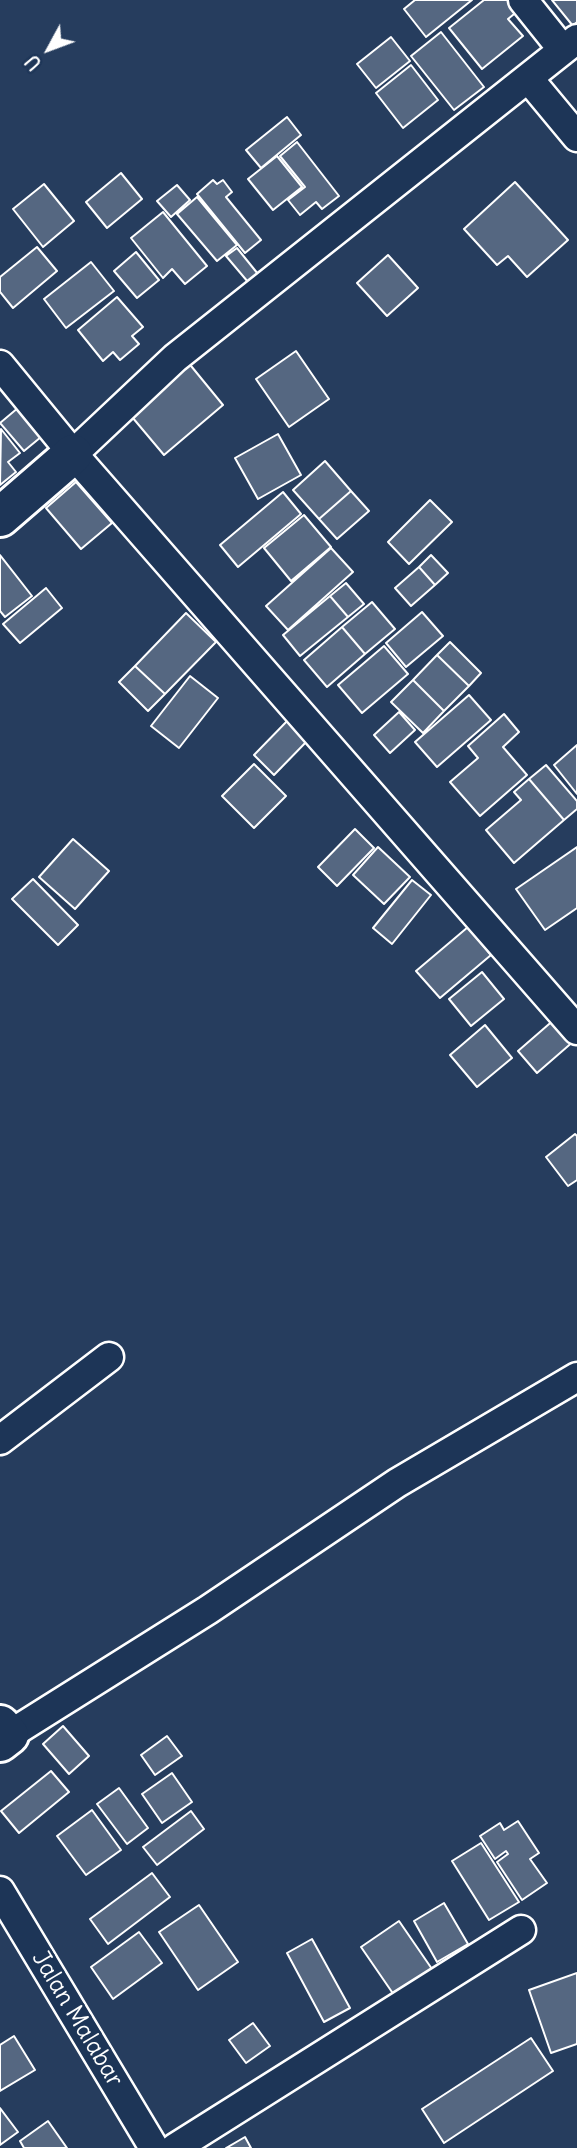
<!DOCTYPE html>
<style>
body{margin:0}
#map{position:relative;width:577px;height:2148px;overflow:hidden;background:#263d5e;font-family:Delius,sans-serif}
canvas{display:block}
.north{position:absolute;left:14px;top:14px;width:70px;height:70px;-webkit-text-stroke:5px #1d3557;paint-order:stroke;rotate:229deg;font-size:19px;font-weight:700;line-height:28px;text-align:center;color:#fff}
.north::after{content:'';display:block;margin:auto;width:24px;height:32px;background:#fff;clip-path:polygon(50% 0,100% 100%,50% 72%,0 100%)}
</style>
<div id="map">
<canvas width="577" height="2148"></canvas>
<div class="north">U</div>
</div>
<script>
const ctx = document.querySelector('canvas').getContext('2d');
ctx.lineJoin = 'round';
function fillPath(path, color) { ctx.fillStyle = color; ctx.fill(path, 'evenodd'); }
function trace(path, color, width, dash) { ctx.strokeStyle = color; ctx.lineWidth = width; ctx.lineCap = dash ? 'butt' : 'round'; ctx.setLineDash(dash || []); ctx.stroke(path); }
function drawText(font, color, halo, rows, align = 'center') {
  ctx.font = font + ' Delius,sans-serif'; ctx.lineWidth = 5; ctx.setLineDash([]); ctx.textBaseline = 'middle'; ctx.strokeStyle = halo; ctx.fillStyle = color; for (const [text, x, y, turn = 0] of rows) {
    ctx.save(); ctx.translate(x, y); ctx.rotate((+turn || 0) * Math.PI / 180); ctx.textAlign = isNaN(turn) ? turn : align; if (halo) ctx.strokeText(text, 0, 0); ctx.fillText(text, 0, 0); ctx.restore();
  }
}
const building = new Path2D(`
 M 415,0 L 472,0 L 426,37 L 404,9 Z
 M 484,0 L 511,0 L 519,10 L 508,19 L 523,36 L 482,69 L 449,28 Z
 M 552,0 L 577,0 L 577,22 L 573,26 Z
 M 441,32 L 484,87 L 454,110 L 411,56 Z
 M 391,37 L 410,61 L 376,88 L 357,64 Z
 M 411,65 L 438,100 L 403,128 L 376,93 Z
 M 287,117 L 301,135 L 261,168 L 246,150 Z
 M 297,142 L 339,196 L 322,209 L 316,202 L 300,215 L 288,200 L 305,187 L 280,156 Z
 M 277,156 L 302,187 L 273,210 L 248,179 Z
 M 121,173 L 142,199 L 107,228 L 86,202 Z
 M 213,180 L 217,184 L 223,180 L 232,192 L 226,197 L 261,240 L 245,253 L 197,194 Z
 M 515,182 L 568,240 L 527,277 L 508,256 L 497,265 L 464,229 Z
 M 44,184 L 74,221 L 43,247 L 13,209 Z
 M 177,185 L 190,200 L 171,217 L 157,201 Z
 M 197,197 L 237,245 L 217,261 L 177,214 Z
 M 163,212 L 207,266 L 185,284 L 172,269 L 163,278 L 131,238 Z
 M 37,247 L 57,271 L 13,308 L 0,292 L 0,277 Z
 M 237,248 L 258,274 L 248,282 L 226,256 Z
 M 136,252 L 159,280 L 137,298 L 114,271 Z
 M 388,255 L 418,288 L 387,316 L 357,283 Z
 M 91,262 L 114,291 L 66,328 L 44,299 Z
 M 117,297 L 143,327 L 132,336 L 139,344 L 120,360 L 113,352 L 103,361 L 78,330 Z
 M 296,351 L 329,399 L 289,427 L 256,379 Z
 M 187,361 L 223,405 L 164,455 L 127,411 Z
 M 25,402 L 41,437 L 24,451 L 0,423 Z
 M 1,429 L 20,453 L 8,462 L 16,472 L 0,485 Z
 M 278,434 L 301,475 L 258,499 L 235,458 Z
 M 325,461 L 351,491 L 319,519 L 293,490 Z
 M 76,482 L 112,523 L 81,549 L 46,508 Z
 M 351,491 L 369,511 L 337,539 L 319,519 Z
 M 283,492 L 301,514 L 238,567 L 220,545 Z
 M 430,500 L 452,522 L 409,564 L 388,542 Z
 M 304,515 L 331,547 L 291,581 L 264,548 Z
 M 331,548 L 353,572 L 288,630 L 266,606 Z
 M 0,555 L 32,596 L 5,617 L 0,611 Z
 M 431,555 L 448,573 L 435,585 L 419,567 Z
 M 419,567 L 435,585 L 411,606 L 395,588 Z
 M 346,583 L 364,604 L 348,617 L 330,596 Z
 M 46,588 L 62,608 L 20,643 L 3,624 Z
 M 330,596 L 348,617 L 300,656 L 283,635 Z
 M 372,602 L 395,629 L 365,654 L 342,627 Z
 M 422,612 L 443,636 L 406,667 L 386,643 Z
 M 186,613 L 216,642 L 165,694 L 135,666 Z
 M 342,627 L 365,654 L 327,687 L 304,660 Z
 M 450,642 L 481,673 L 469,686 L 437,655 Z
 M 384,646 L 408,674 L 362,713 L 338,685 Z
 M 437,655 L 469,686 L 444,711 L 413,680 Z
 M 135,666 L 165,694 L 148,711 L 119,682 Z
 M 190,676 L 218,698 L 179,748 L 151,726 Z
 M 413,680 L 444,711 L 423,733 L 391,702 Z
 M 469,695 L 491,720 L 437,767 L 415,742 Z
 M 399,712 L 415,730 L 390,753 L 374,735 Z
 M 504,714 L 519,732 L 503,747 L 527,775 L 480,816 L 450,782 L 478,758 L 468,746 Z
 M 290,718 L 310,738 L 274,775 L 254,755 Z
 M 577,745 L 577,794 L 554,765 Z
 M 254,764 L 286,796 L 254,828 L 222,796 Z
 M 546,765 L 577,801 L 577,809 L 564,820 L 529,779 Z
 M 529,779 L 564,820 L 514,863 L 486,830 L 521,800 L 514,792 Z
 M 355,829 L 374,848 L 337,886 L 318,867 Z
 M 73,839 L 109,871 L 75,909 L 39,877 Z
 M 378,847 L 410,877 L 384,904 L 353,875 Z
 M 577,847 L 577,908 L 545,930 L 516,889 Z
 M 33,879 L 78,925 L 58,945 L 12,899 Z
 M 412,880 L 431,895 L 392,944 L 373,928 Z
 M 468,927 L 491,955 L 440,998 L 416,971 Z
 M 482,972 L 504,999 L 471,1026 L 449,999 Z
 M 556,1018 L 575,1040 L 537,1073 L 518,1051 Z
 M 485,1025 L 512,1058 L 477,1087 L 450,1055 Z
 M 575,1134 L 577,1136 L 577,1180 L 568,1186 L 546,1157 Z
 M 63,1726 L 89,1756 L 69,1774 L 43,1744 Z
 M 167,1736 L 182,1756 L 155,1775 L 141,1755 Z
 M 51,1771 L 69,1792 L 19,1833 L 1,1811 Z
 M 172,1773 L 192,1802 L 162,1823 L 142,1794 Z
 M 119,1788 L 148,1828 L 127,1844 L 97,1804 Z
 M 92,1810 L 121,1850 L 86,1875 L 57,1836 Z
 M 191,1811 L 204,1829 L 157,1865 L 143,1847 Z
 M 518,1821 L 539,1853 L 530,1859 L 547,1883 L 522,1900 L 497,1862 L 508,1854 L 506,1851 L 495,1859 L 480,1836 L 500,1823 L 504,1830 Z
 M 481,1843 L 519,1902 L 489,1920 L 452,1861 Z
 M 152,1873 L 170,1897 L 108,1944 L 90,1919 Z
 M 444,1903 L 468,1944 L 437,1962 L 414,1921 Z
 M 199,1905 L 238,1962 L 198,1990 L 159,1932 Z
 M 399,1921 L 432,1969 L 394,1995 L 361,1947 Z
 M 139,1932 L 162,1963 L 113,1999 L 91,1967 Z
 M 312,1939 L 350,2008 L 324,2022 L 287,1953 Z
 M 577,1973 L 577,2044 L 551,2053 L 529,1990 Z
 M 253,2023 L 270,2046 L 246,2063 L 229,2040 Z
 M 14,2036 L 35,2070 L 0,2091 L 0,2045 Z
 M 531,2038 L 553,2071 L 444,2143 L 422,2109 Z
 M 0,2108 L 18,2132 L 0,2145 Z
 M 48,2121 L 67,2148 L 24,2148 L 20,2141 Z
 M 245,2137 L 251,2148 L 226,2148 Z`);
fillPath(building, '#556781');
trace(building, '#fff', 2);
const street = new Path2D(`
 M 523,0 L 563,50
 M 528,78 L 577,137
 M 0,365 L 73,454 L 577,1030
 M 73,454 L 175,358 L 577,39
 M 0,1440 L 109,1357
 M 9,1735 L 208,1610 L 397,1483 L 577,1377
 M 0,1891 L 154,2148
 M 175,2148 L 521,1930`);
const secondary = new Path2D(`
 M 0,517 L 73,454
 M 0,1725 L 9,1735 L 0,1742`);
trace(street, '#fff', 33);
trace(secondary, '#fff', 44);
trace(street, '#1d3557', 28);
trace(secondary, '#1d3557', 38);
drawText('24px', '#fff', '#1d3557', [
 ["Jalan Malabar",77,2019,59]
]);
</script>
